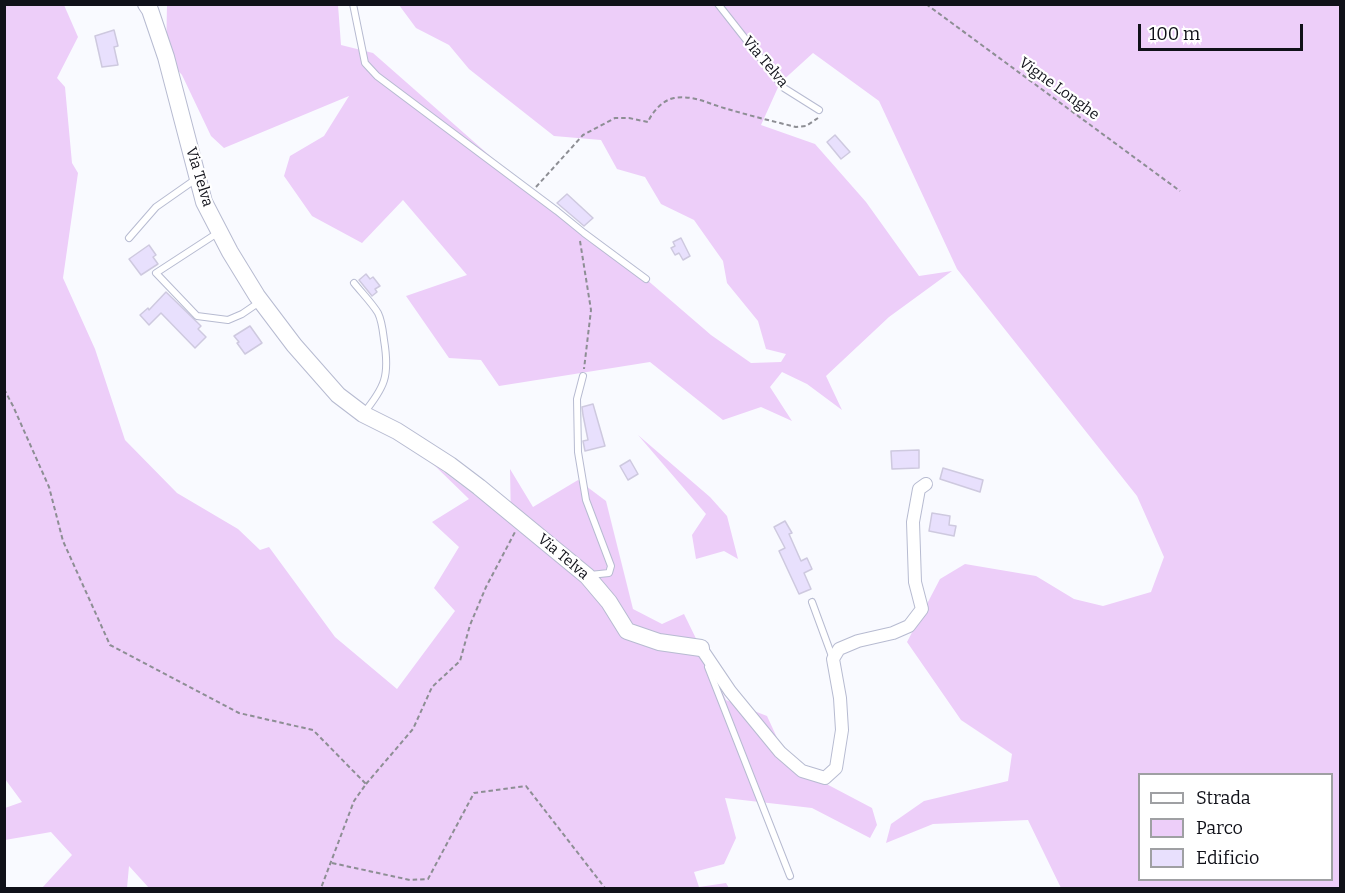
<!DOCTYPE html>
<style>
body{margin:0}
#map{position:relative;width:1345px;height:893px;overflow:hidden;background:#f9faff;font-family:Bitter,serif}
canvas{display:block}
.frame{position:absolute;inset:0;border:6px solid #101119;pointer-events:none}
.legend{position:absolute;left:1138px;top:773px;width:195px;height:108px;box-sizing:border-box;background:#fff;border:2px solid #9fa0a3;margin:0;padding:8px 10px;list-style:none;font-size:18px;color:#101119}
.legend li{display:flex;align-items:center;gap:12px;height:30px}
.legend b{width:30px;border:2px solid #9fa0a3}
.scale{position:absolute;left:1138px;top:24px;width:165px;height:27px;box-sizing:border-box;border:3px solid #101119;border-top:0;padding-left:8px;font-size:18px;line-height:21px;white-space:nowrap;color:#101119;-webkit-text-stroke:4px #fff;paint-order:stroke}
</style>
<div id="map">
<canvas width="1345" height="893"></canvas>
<div class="frame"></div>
<ul class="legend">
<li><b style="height:8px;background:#fff"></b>Strada</li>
<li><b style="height:16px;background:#edcef9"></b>Parco</li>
<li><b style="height:16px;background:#e8e0fd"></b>Edificio</li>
</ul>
<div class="scale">100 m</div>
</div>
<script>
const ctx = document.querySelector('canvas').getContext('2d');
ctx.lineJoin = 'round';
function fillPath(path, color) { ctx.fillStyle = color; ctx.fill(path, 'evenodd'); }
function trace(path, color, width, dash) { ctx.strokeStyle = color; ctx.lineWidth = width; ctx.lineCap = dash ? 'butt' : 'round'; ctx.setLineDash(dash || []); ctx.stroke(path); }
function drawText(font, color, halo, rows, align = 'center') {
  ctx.font = font + ' Bitter,serif'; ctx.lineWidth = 4.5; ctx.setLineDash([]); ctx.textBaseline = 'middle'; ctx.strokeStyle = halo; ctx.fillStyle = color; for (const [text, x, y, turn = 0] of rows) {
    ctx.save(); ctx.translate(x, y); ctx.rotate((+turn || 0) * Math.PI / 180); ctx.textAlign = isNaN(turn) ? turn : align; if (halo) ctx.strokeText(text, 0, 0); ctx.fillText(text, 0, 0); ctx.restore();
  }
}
fillPath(new Path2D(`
 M 5,5 L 64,5 L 78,37 L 57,78 L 65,87 L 72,163 L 78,173 L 63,278 L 95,349 L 125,440 L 177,493 L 238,529 L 260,550 L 269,547 L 335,637 L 397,689 L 455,611 L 434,588 L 459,547 L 432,522 L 469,499 L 432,463 L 511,522 L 510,469 L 533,507 L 578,480 L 606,501 L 633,609 L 662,624 L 684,614 L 726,700 L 767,716 L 779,742 L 781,760 L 872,808 L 877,825 L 870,838 L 812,808 L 725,798 L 736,838 L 724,864 L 694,872 L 699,887 L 726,883 L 729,888 L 149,888 L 129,866 L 127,888 L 42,888 L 72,855 L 51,832 L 5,840 L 5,808 L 22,802 L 5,779 Z
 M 167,5 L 338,5 L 341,45 L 373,53 L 531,192 L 624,260 L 711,335 L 751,363 L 781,362 L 786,354 L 766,349 L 758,321 L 727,283 L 723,261 L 694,220 L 661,204 L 645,177 L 617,169 L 601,140 L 554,136 L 469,69 L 449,45 L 416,28 L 399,5 L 1340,5 L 1340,888 L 1061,888 L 1028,820 L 933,824 L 886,843 L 891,824 L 924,801 L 1008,781 L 1012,754 L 961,720 L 907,642 L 940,579 L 965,564 L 1036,576 L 1074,599 L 1103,606 L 1151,592 L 1164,557 L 1137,496 L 957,269 L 879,101 L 813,53 L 780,83 L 761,125 L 815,144 L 866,202 L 919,276 L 952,271 L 889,317 L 826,376 L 842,410 L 807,384 L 782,372 L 770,387 L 792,421 L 761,407 L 723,420 L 650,362 L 499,386 L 481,360 L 449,358 L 406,296 L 467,275 L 403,200 L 362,243 L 312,216 L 284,176 L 290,156 L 324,136 L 349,96 L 224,148 L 211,136 L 182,75 L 166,57 ZM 1140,774 L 1332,774 L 1332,880 L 1140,880 Z
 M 638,435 L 710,497 L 727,516 L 738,559 L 724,551 L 696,559 L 692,535 L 706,514 Z`), '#edcef9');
const building = new Path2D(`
 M 114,30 L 118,46 L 114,47 L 118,65 L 102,67 L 95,36 Z
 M 835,135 L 850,152 L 841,159 L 827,142 Z
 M 567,194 L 593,218 L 584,226 L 557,203 Z
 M 681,238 L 690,256 L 683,260 L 679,253 L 675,255 L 671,248 L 675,246 L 673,242 Z
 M 149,245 L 156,255 L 153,257 L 158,264 L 141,275 L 129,259 Z
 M 366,274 L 370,279 L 373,277 L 380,286 L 375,289 L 377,292 L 372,296 L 359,280 Z
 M 166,292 L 201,326 L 198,329 L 206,337 L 195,348 L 161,313 L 149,325 L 140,315 L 148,308 L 149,310 Z
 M 250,326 L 262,343 L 245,354 L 237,343 L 239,342 L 234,336 Z
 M 593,404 L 605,446 L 585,451 L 583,441 L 588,440 L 583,415 L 582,407 Z
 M 919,450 L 919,468 L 892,469 L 891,451 Z
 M 630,460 L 638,474 L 628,480 L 620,466 Z
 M 943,468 L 983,480 L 980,492 L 940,479 Z
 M 932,513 L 950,516 L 949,525 L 956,526 L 954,536 L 929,531 Z
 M 785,521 L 792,533 L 789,534 L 801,561 L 807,558 L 812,569 L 804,573 L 811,589 L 799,594 L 779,551 L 785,548 L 774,527 Z`);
fillPath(building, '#e8e0fd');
trace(building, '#cec9df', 1.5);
const lane = new Path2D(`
 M 353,4 L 365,63 L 377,76 L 557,211 L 584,233 L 646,279
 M 718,4 L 784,88 L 819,110
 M 219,232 L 156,273 L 197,316 L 228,320 L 242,314 L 261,301
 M 129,238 L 156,207 L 196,179
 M 354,283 C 362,293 372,303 378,313 C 382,321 383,332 384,340 C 390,376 385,387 363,414
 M 583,376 L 577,399 L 578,452 L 586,500 L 611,566 L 609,573 L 590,575
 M 812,602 L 833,659
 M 708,667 L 790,876`);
const street = new Path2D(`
 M 701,648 L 730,691 L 780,752 L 802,771 L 825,778 L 836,768 L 842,730 L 840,698 L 833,659 L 839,649 L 858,641 L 893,633 L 909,626 L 922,609 L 915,582 L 913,522 L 919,489 L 926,484`);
const secondary = new Path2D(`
 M 146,4 L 150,10 L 166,57 L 204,202 L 230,252 L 257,296 L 294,345 L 338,395 L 363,414 L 397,431 L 450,465 L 479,487 L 587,576 L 609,602 L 627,631 L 659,642 L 701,648`);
trace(lane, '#b7bbd1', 8);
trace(street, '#b7bbd1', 14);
trace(secondary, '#b7bbd1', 18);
trace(new Path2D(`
 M 926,4 L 1180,191
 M 536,187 L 583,135 L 615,118 L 629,118 L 648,122 C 652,112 663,100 674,98 C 693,95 707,103 724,108 C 747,115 772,121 796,127 L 806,126 L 818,118
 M 580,241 L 591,310 L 584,369
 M 4,389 L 13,406 L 49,487 L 63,541 L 110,645 L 239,713 L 313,730 L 366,784 L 354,801 L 321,888
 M 366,784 L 413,729 L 432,687 L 460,661 L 470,625 L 486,587 L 515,532
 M 332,863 L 410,880 L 428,879 L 474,793 L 526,786 L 605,888`), '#8d8e94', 2, [4.5, 3]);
trace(lane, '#fff', 6);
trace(street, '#fff', 12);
trace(secondary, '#fff', 16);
drawText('15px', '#101119', '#fff', [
 ["Via Telva",765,62,50],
 ["Vigne Longhe",1059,89,36],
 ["Via Telva",199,177,73],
 ["Via Telva",563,557,40]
]);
</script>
